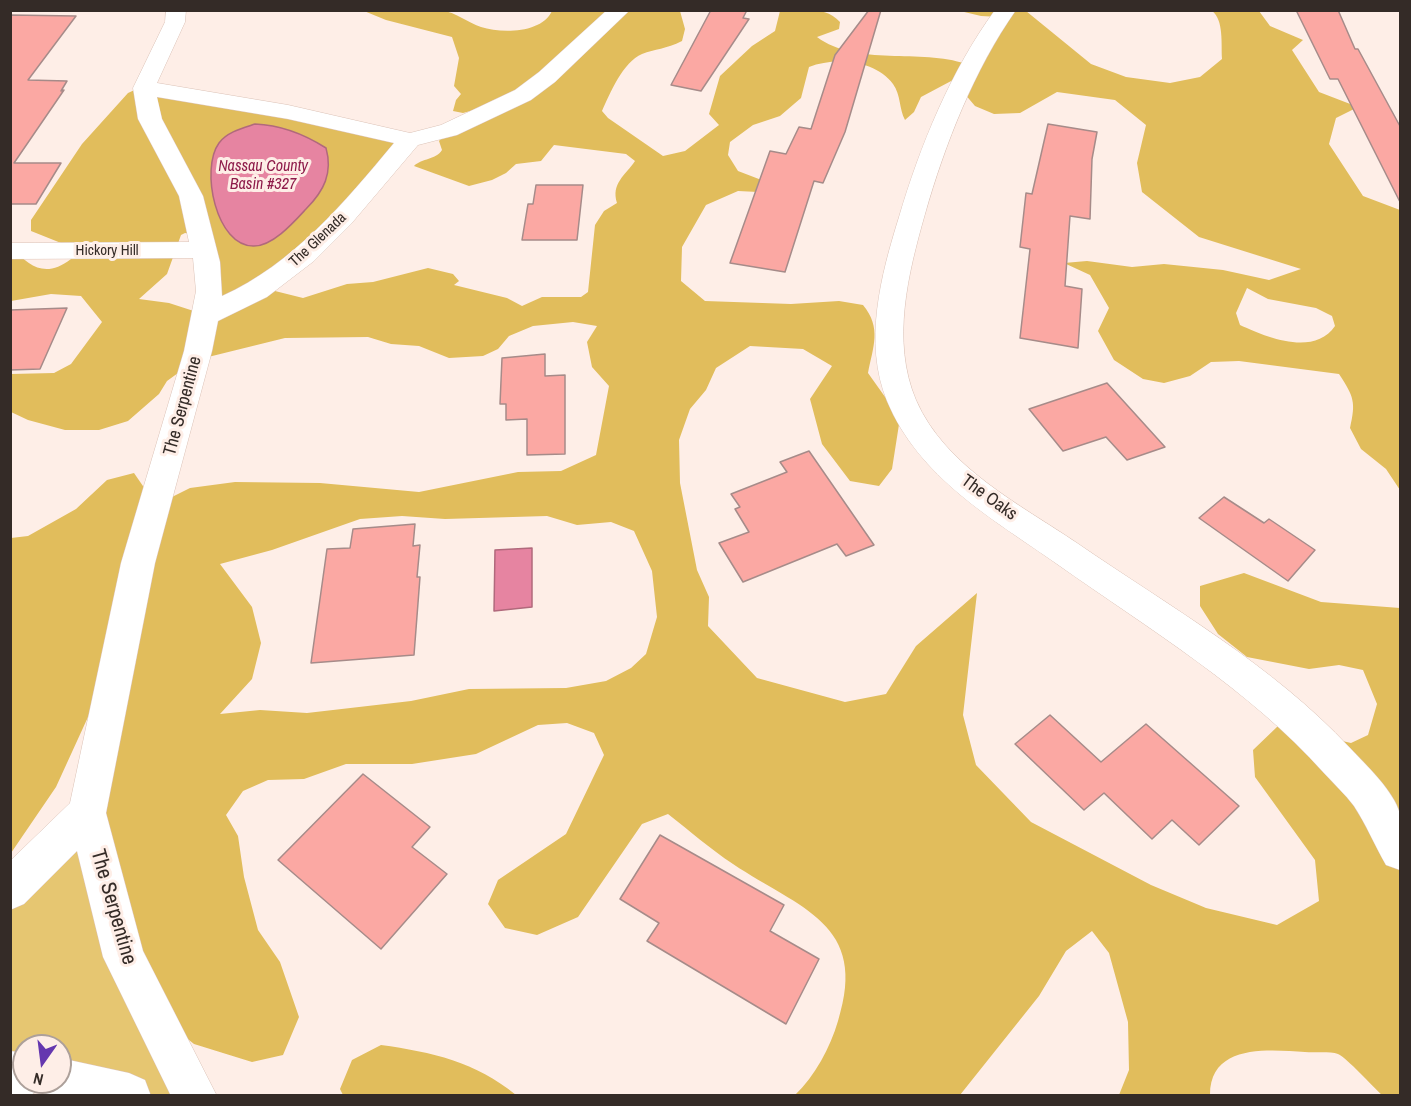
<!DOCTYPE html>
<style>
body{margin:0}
#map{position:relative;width:1411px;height:1106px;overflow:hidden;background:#feeee7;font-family:"Archivo Narrow",sans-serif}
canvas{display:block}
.frame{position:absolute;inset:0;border:12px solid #342b27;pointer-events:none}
.north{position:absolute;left:12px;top:1034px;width:60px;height:60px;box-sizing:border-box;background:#feeee7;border:2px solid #ada09a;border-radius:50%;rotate:194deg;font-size:16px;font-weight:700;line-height:24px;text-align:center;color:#342b27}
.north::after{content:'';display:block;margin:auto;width:21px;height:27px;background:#6537af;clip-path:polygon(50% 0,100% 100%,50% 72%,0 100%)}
</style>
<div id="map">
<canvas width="1411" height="1106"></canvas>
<div class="frame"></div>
<div class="north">N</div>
</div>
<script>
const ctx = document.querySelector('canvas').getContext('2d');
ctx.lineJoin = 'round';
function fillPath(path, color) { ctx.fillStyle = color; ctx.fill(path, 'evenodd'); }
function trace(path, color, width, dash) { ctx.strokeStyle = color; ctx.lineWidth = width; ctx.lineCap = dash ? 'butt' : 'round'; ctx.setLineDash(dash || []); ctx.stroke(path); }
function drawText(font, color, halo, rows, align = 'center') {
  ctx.font = font + ' "Archivo Narrow",sans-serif'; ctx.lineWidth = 6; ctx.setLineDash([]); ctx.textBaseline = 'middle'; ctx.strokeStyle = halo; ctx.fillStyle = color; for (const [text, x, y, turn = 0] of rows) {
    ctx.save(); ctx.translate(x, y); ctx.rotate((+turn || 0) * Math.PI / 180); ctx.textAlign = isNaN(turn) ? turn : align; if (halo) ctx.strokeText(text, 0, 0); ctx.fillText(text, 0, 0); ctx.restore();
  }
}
fillPath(new Path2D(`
 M 87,813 L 196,1095 L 129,1095 L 60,1081 L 60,1046 L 24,1046 L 24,1075 L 11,1073 L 11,890 Z`), '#e6c671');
fillPath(new Path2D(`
 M 364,11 C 390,11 417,8 443,11 C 455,12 469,23 481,27 C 502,34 542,33 552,11 L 680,11 L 685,29 L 682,41 C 666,49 655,49 642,54 C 623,62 610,93 602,111 L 608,118 L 663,156 L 685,151 L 719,125 L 709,114 L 720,76 L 752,46 L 775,31 L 780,11 C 801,11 825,5 840,22 L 839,29 L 817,37 C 857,67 921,48 966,64 L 1000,17 L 981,16 L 960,11 L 1026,11 L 1091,64 L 1126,77 L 1170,83 L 1200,77 L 1222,59 C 1221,44 1224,20 1212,11 L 1259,11 L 1270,26 L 1303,40 L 1292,50 L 1319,92 L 1358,107 L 1336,118 L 1329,144 L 1363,196 L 1400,210 L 1400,490 L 1386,469 L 1361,449 L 1350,428 C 1356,402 1354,397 1339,374 L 1239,361 L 1211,362 L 1190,376 L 1164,383 L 1143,379 L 1114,360 L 1098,331 L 1109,308 L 1090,275 L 1064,263 L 1087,261 L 1132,267 L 1164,264 L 1223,270 L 1269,280 L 1301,269 L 1199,237 L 1142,192 L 1137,163 L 1146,125 L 1115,100 L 1057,92 L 1020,113 L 994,114 L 975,106 L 953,80 L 921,97 L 914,112 L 905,120 C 899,109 901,95 893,84 C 875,60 835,57 809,67 L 801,98 L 780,116 L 753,125 L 730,142 L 728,155 L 738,171 L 798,194 L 738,191 L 706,205 L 682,247 L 681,281 L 705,301 L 791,304 L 839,301 L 863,305 C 882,328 873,347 868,373 L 900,418 L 892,469 L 879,486 L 850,481 L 822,444 L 810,399 L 832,366 L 803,349 L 750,346 L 716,368 L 706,390 L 690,409 L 679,440 L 680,483 L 697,570 L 709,597 L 708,626 L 757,678 L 845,702 L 886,694 L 916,646 L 977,593 L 963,715 L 976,765 L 1031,822 L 1151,885 L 1206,908 L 1277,925 L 1319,901 L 1315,860 L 1255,777 L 1253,750 L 1278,726 L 1351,743 L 1368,735 L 1377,704 L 1363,670 L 1339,665 L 1309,669 L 1247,657 L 1218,634 L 1200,606 L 1200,586 L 1244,573 L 1321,602 L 1400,608 L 1400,1095 L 1382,1095 C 1373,1087 1347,1058 1338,1054 C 1330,1051 1314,1053 1305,1052 C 1270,1050 1210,1043 1210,1095 L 1119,1095 L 1129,1070 L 1128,1022 L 1109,953 L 1092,931 L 1066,951 L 1039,996 L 960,1095 L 795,1095 C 815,1076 830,1048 838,1021 C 869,923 800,909 733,864 C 710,849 689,830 668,814 L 642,824 L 578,917 L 537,935 L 505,928 L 488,904 L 498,880 L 566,834 L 604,755 L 594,733 L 567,723 L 538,725 L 476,754 L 412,764 L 346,764 L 304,779 L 268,780 L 243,791 L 226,815 L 238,836 L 244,877 L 258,930 L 280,962 L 299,1017 L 283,1055 L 252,1062 L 194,1044 L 149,1008 L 87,813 L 120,647 L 56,787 L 11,853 L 11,538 L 28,536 L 76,509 L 107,480 L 134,473 L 156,505 L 190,488 L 235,482 L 320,483 L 419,492 L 518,472 L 561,471 L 596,455 L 609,386 L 592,367 L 587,342 L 597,326 L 573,322 L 533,326 L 509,336 L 498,349 L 483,356 L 449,358 L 419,346 L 391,344 L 368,337 L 285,338 L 196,360 L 167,381 L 159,394 L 128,421 L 99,430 L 65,430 L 28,420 L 11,412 L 11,374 L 54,373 L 71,364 L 102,322 L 81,296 L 51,294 L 11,301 L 11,246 C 30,268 46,278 71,259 L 71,247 L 31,231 L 31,220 L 82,144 L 128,93 L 141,87 L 410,140 L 263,288 L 303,298 L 347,284 L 373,282 L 428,268 L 453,274 L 459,281 L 454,285 L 507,298 L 522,306 L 542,297 L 581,297 L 588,292 L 595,225 L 604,211 L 617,203 C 611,183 625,176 635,161 L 626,154 L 554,145 L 541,161 L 516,164 L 506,173 L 492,180 L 469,186 L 414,166 C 422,158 436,160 442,150 L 439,141 L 443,136 L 499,114 L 488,106 L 463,113 L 453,111 L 456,100 L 461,94 L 454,86 L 459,58 L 452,37 L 386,20 ZM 185,233 L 192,234 L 206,315 L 169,303 L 139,299 L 167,274 L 181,235 ZM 1247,288 L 1268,299 L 1316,308 L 1332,316 L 1335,326 C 1314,357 1266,337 1240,325 L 1236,313 ZM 402,516 L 445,519 L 547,516 L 577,525 L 611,522 L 634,531 L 652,571 L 657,617 L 646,654 L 631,668 L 606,681 L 566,688 L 469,689 L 411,701 L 307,713 L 260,710 L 220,714 L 252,679 L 261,643 L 252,607 L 220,564 L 272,550 L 360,519 Z
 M 381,1045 C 432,1052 476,1062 516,1095 L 343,1095 L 340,1089 L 352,1060 Z`), '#e1bd5c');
const water = new Path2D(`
 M 255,124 C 281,125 304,134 326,148 C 333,173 324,191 306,209 C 294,222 273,246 254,246 C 216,247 200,169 219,143 C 227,132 243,128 255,124 Z
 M 532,548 L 532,607 L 494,611 L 495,550 Z`);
fillPath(water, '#e684a1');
trace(water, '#b1697c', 1.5);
const building = new Path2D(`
 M 711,10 L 747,10 L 743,18 L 749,19 L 701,91 L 671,85 Z
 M 869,10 L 881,10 L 845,132 L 823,183 L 814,181 L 785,272 L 730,263 L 770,151 L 786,154 L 799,127 L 811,129 L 835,55 Z
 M 1296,10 L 1338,10 L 1355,49 L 1358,49 L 1401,128 L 1401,204 L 1338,79 L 1330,79 Z
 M 10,15 L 76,16 L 28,80 L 67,81 L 61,91 L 64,90 L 14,163 L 61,163 L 36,204 L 10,204 Z
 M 1048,124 L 1097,132 L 1092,159 L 1090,219 L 1070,216 L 1065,286 L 1082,289 L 1078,348 L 1020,338 L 1030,249 L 1020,247 L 1026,193 L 1032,194 Z
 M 536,185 L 583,185 L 577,240 L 522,240 L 528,204 L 533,204 Z
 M 67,308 L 40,369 L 10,370 L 10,310 Z
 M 545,354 L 545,376 L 565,375 L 565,454 L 527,455 L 527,419 L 506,420 L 506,404 L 500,404 L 502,358 Z
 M 1107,383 L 1165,447 L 1127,460 L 1106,437 L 1063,451 L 1029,409 Z
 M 809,451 L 874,545 L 846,556 L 837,544 L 743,582 L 719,543 L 749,532 L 735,509 L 740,507 L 731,494 L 787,472 L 780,462 Z
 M 1224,497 L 1264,523 L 1269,519 L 1315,550 L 1288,581 L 1199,518 Z
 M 415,524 L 413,546 L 420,545 L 417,577 L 420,577 L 414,655 L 311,663 L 327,549 L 350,548 L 353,529 Z
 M 1050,715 L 1101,762 L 1146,724 L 1239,806 L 1199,845 L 1172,820 L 1152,839 L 1104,793 L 1084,810 L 1015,744 Z
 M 363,774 L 430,827 L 412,847 L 447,874 L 381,949 L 278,860 Z
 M 660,835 L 784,905 L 770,931 L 819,959 L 786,1024 L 647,941 L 659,923 L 620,899 Z`);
fillPath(building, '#fba8a3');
trace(building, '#a68b89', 1.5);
const minor = new Path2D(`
 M 166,10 L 186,10 L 185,22 L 157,83 L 288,105 L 410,133 L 441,125 L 515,90 L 539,72 L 607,10 L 630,10 L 555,82 L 531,100 L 457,135 L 418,145 L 351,224 L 314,261 L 267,297 L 218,321 L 212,351 L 155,563 L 106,813 L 143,951 L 217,1096 L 171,1096 L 103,957 L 77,851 L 24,904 L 10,910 L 10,861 L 70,803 L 121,563 L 184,351 L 196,291 L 193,258 L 10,259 L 10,243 L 189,242 L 179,196 L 138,119 L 133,88 L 165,22 ZM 157,97 L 288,119 L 394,143 C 345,202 293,264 222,296 L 220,262 L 203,196 L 162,119 Z
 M 995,10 L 1016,10 C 974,70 945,144 925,214 C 908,274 891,341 916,400 C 945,467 1021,505 1077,543 C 1170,607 1273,665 1350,748 C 1366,765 1394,791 1400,814 C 1405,830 1400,854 1400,870 L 1386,865 C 1375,846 1366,824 1354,806 C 1345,794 1334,784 1324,773 C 1249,689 1149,629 1057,564 C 993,519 919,478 887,401 C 863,342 881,275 899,217 C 920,146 951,70 995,10 Z
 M 10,1051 L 24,1053 L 24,1082 L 60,1082 L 60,1058 L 129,1073 L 145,1080 L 151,1096 L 43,1096 L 41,1089 L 29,1096 L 10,1095 Z`);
trace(minor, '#dbc2b7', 1);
fillPath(minor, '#fff');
drawText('15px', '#342b27', '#feeee7', [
 ["The Glenada",318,240,-43],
 ["Hickory Hill",107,251]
]);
drawText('italic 16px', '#8e1b4a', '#feeee7', [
 ["Nassau County",263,167],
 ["Basin #327",263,185]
]);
drawText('18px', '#342b27', '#feeee7', [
 ["The Serpentine",183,406,-75],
 ["The Oaks",989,498,36]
]);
drawText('21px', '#342b27', '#feeee7', [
 ["The Serpentine",113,907,74]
]);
</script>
